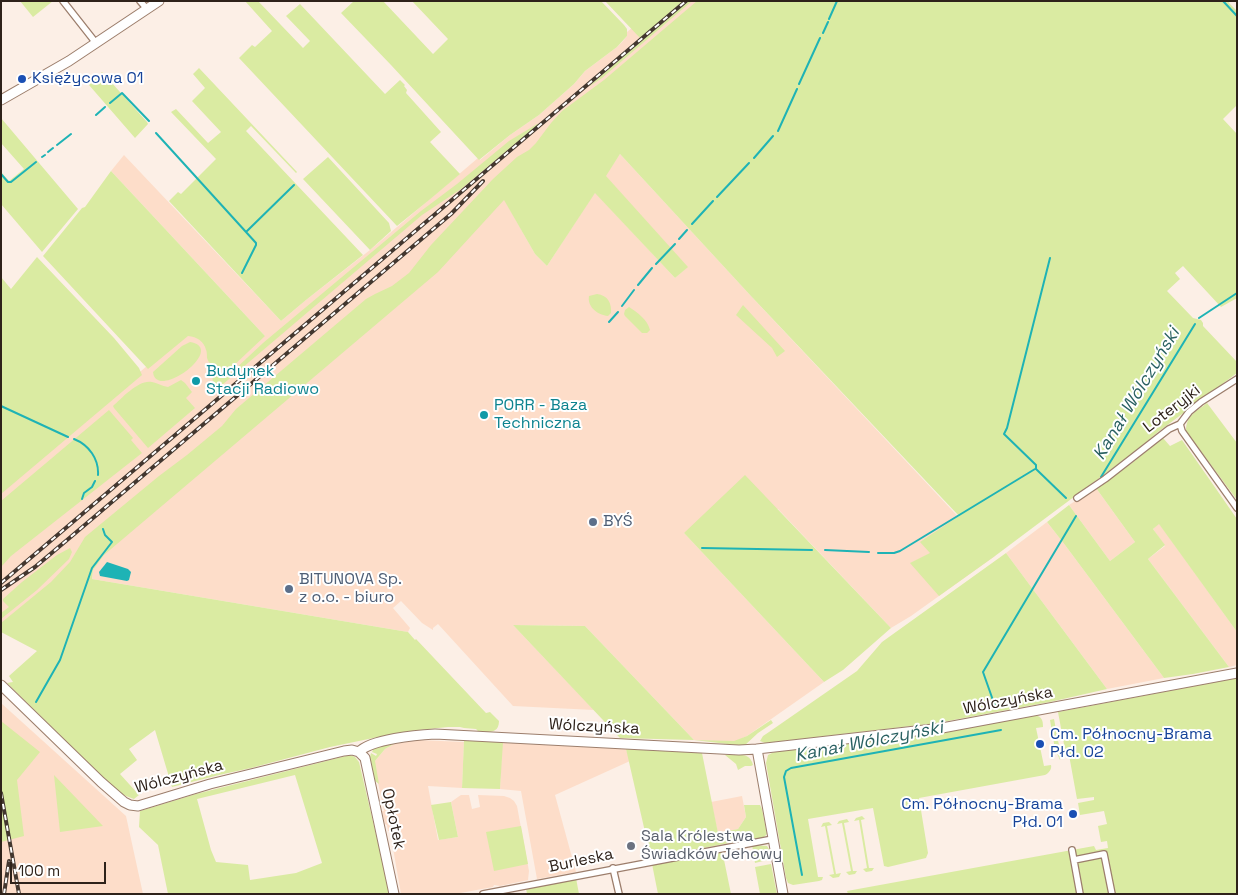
<!DOCTYPE html>
<meta charset="utf-8">
<style>
body{margin:0}
#map{position:relative;width:1238px;height:895px;overflow:hidden;background:#fcefe6;font-family:"Space Grotesk",sans-serif}
canvas{display:block}
.frame{position:absolute;inset:0;border:2px solid #2e221a;pointer-events:none}
.scale{position:absolute;left:10px;top:862px;width:96px;height:22px;box-sizing:border-box;border:2px solid #2e221a;border-top:0;padding-left:6px;font-size:15px;line-height:18px;white-space:nowrap;color:#2e221a;-webkit-text-stroke:4px #fff;paint-order:stroke}
</style>
<div id="map">
<canvas width="1238" height="895"></canvas>
<div class="frame"></div>
<div class="scale">100 m</div>
</div>
<script>
const ctx = document.querySelector('canvas').getContext('2d');
ctx.lineJoin = 'round';
function fillPath(path, color) { ctx.fillStyle = color; ctx.fill(path, 'evenodd'); }
function trace(path, color, width, dash) { ctx.strokeStyle = color; ctx.lineWidth = width; ctx.lineCap = dash ? 'butt' : 'round'; ctx.setLineDash(dash || []); ctx.stroke(path); }
function drawText(font, color, halo, rows, align = 'center') {
  ctx.font = font + ' "Space Grotesk",sans-serif'; ctx.lineWidth = 4; ctx.setLineDash([]); ctx.textBaseline = 'middle'; ctx.strokeStyle = halo; ctx.fillStyle = color; for (const [text, x, y, turn = 0] of rows) {
    ctx.save(); ctx.translate(x, y); ctx.rotate((+turn || 0) * Math.PI / 180); ctx.textAlign = isNaN(turn) ? turn : align; if (halo) ctx.strokeText(text, 0, 0); ctx.fillText(text, 0, 0); ctx.restore();
  }
}
fillPath(new Path2D(`
 M 664,1 L 719,1 L 504,199 L 535,254 L 547,266 L 595,192 L 675,278 L 687,267 L 605,176 L 620,154 L 750,295 L 995,556 L 911,616 L 891,628 L 778,509 L 684,533 L 824,682 L 747,736 L 734,742 L 694,740 L 585,626 L 513,625 L 594,710 L 513,706 L 438,624 L 433,628 L 433,630 L 422,623 L 401,601 L 393,608 L 410,628 L 408,632 L 92,579 L 93,571 L 1,630 L 1,483 L 131,375 L 141,371 L 193,327 L 265,336 L 111,171 L 124,155 L 281,321 L 306,300 L 370,250 L 478,158 L 480,160 L 510,135 L 539,115 L 574,84 L 585,71 L 617,47 L 623,41 L 627,36 L 627,32 Z
 M 1096,488 L 1135,542 L 1110,561 L 1069,505 Z
 M 1047,522 L 1065,545 L 1164,678 L 1107,689 L 1006,553 Z
 M 1159,523 L 1237,632 L 1237,665 L 1229,667 L 1148,559 L 1165,546 L 1153,529 Z
 M 1,703 L 126,816 L 143,894 L 1,894 Z
 M 418,740 L 464,742 L 462,788 L 428,786 L 438,840 L 458,837 L 451,802 L 458,797 L 461,795 L 469,795 L 472,809 L 480,807 L 478,795 L 504,796 L 510,798 L 514,801 L 517,806 L 529,871 L 528,880 L 500,886 L 494,885 L 493,887 L 455,894 L 401,894 L 390,831 L 388,831 L 387,825 L 385,824 L 382,811 L 384,811 L 374,763 L 375,761 L 385,749 L 394,744 Z
 M 502,742 L 528,744 L 626,749 L 630,761 L 555,795 L 576,872 L 537,879 L 521,791 L 500,789 Z
 M 742,796 L 746,817 L 738,829 L 718,834 L 711,802 Z`), '#fdddc9');
fillPath(new Path2D(`
 M 20,1 L 53,1 L 33,17 Z
 M 245,1 L 258,1 L 303,48 L 310,41 L 286,16 L 300,4 L 385,94 L 400,80 L 405,85 L 404,86 L 407,90 L 406,93 L 441,132 L 430,142 L 460,174 C 439,192 418,209 397,226 L 239,58 L 252,45 L 255,47 L 272,31 Z
 M 354,1 L 383,1 L 433,54 L 448,39 L 412,1 L 601,1 L 624,25 L 627,29 L 627,36 L 617,47 L 585,71 L 574,84 L 539,115 L 510,135 L 479,160 L 391,65 L 341,13 Z
 M 605,1 L 683,1 L 640,38 Z
 M 688,1 L 692,1 L 602,78 L 590,86 L 589,86 Z
 M 697,1 L 1230,1 L 1229,3 L 1237,11 L 1237,105 L 1223,119 L 1237,134 L 1237,298 L 1221,307 L 1183,266 L 1175,273 L 1180,279 L 1167,291 L 1193,318 L 1201,320 L 1203,323 L 1203,326 L 1237,362 L 1237,373 L 1158,432 L 1137,450 L 1047,517 L 995,556 L 939,596 L 910,563 L 930,553 L 920,542 L 959,516 L 750,295 L 620,154 L 606,176 L 688,267 L 675,278 L 595,193 L 547,266 L 535,254 L 504,200 L 438,272 L 104,555 L 93,570 L 92,579 L 408,632 L 415,640 L 416,639 L 486,713 L 490,712 L 499,721 C 499,734 488,732 479,732 L 476,729 L 464,728 L 460,727 L 448,727 L 419,730 L 383,736 L 330,747 L 251,768 L 219,775 L 172,787 L 155,730 L 129,749 L 137,760 L 120,774 L 139,795 L 134,799 L 126,796 L 117,791 L 7,683 L 13,682 L 9,676 L 37,651 L 1,632 L 1,623 L 51,582 L 70,562 L 85,537 L 159,476 L 187,455 L 222,426 L 236,409 L 366,299 L 375,294 L 392,286 L 409,273 L 431,245 L 493,179 L 517,157 L 529,150 L 536,143 L 551,123 L 562,111 L 604,80 Z
 M 199,68 L 297,172 L 296,173 L 251,126 L 246,131 L 363,255 L 306,300 L 281,321 L 169,201 L 178,192 L 181,194 L 216,159 L 171,112 L 176,109 L 208,143 L 221,132 L 192,101 L 205,88 L 193,74 Z
 M 102,72 L 147,122 L 148,124 L 135,138 L 89,85 Z
 M 1,118 L 78,209 L 42,252 L 1,204 L 1,172 L 9,181 L 24,169 L 1,143 Z
 M 537,124 L 539,124 L 461,189 L 422,215 L 215,391 L 213,385 L 212,371 L 214,371 L 221,375 L 232,372 L 263,343 L 421,211 L 457,184 L 509,141 Z
 M 328,157 L 389,223 L 391,231 L 370,250 L 303,179 Z
 M 111,171 L 265,336 L 231,368 C 223,371 210,368 207,358 C 207,357 207,351 206,350 C 204,341 197,337 188,336 L 148,369 L 43,256 L 82,208 L 85,207 Z
 M 37,257 L 114,338 L 139,368 L 142,375 L 1,494 L 1,277 L 11,289 Z
 M 597,294 C 608,295 612,304 611,313 L 608,316 C 598,315 587,307 589,296 Z
 M 743,305 L 785,351 L 777,357 L 772,348 L 736,315 Z
 M 629,307 C 638,313 647,319 650,330 L 647,333 L 642,333 L 625,316 L 624,314 L 625,310 Z
 M 190,342 C 228,348 156,402 153,372 L 182,346 Z
 M 181,380 L 185,383 L 192,392 L 186,398 L 195,408 L 148,448 L 114,408 L 113,406 C 122,398 139,379 152,382 C 157,383 162,386 168,387 Z
 M 1207,403 L 1237,443 L 1237,500 L 1186,431 C 1186,415 1196,412 1207,403 Z
 M 109,410 L 133,438 L 131,440 L 142,453 L 11,556 L 1,567 L 1,501 Z
 M 1163,438 L 1170,446 L 1182,440 L 1237,519 L 1237,632 L 1159,524 L 1153,529 L 1165,545 L 1148,559 L 1229,667 L 1193,674 L 1164,678 L 1065,545 L 1047,522 L 1069,505 L 1110,561 L 1135,542 L 1096,488 L 1132,463 Z
 M 745,475 L 891,628 L 843,670 L 824,682 L 684,533 Z
 M 70,548 L 72,552 L 69,559 L 37,590 L 1,619 L 1,613 L 9,607 L 3,601 L 3,599 L 22,582 L 57,555 Z
 M 1006,553 L 1107,689 L 1050,702 L 937,723 L 774,742 L 765,743 L 760,741 L 763,736 L 769,732 L 857,671 L 882,642 Z
 M 513,625 L 585,626 L 694,740 L 734,741 L 747,736 L 771,720 L 773,723 L 758,733 L 744,746 L 694,740 L 620,738 Z
 M 1237,678 L 1237,894 L 848,894 L 847,891 L 1094,846 L 1096,850 L 1108,848 L 1107,841 L 1101,842 L 1098,826 L 1107,824 L 1104,811 L 1080,815 L 1078,803 L 1094,800 L 1094,797 L 1077,799 L 1069,755 L 1066,755 L 1058,712 Z
 M 1035,715 C 1042,717 1043,720 1043,727 L 1036,728 L 1044,766 L 1051,765 C 1052,769 1049,773 1045,775 L 919,798 L 928,853 L 926,858 L 888,867 L 884,866 L 873,808 L 808,819 L 818,877 L 823,877 L 822,880 L 819,881 L 793,885 L 788,883 L 786,878 L 766,763 L 768,755 C 784,746 806,748 823,750 L 829,744 L 945,731 L 974,727 Z
 M 1054,719 L 1061,756 L 1060,760 L 1055,749 L 1050,720 Z
 M 1,721 L 40,752 L 17,780 L 24,836 L 1,842 Z
 M 464,740 L 503,742 L 500,789 L 462,788 Z
 M 394,743 L 394,744 L 385,749 L 375,761 L 379,784 L 375,781 L 370,757 L 371,753 L 376,756 L 377,754 L 372,752 L 373,750 L 371,749 Z
 M 626,749 L 702,753 L 718,833 L 738,829 L 746,817 L 744,805 L 760,805 L 762,809 L 767,834 L 763,838 L 751,840 L 750,839 L 651,858 Z
 M 350,755 L 355,757 L 359,762 L 390,894 L 168,894 L 158,845 L 139,827 L 140,811 L 196,794 ZM 295,775 L 322,863 L 296,873 L 250,880 L 248,865 L 216,862 L 211,850 L 197,799 Z
 M 725,755 C 736,755 750,751 753,765 L 751,766 L 745,766 L 738,770 L 736,764 Z
 M 54,775 L 103,826 L 60,832 Z
 M 451,802 L 458,837 L 439,840 L 431,805 Z
 M 862,816 L 865,819 L 861,820 L 869,868 L 874,868 L 872,871 L 866,872 L 863,869 L 867,868 L 859,820 L 854,821 L 856,818 Z
 M 847,819 L 849,822 L 844,823 L 853,871 L 857,871 L 855,874 L 849,875 L 846,872 L 851,871 L 842,823 L 837,824 L 839,821 Z
 M 829,822 L 832,825 L 827,826 L 836,874 L 841,873 L 839,877 L 833,878 L 829,875 L 834,874 L 825,826 L 821,827 L 823,823 Z
 M 521,826 L 528,864 L 494,871 L 486,832 Z
 M 752,845 L 767,846 C 771,851 770,856 767,860 L 755,863 Z
 M 722,850 L 731,894 L 658,894 L 652,864 Z
 M 771,864 L 777,894 L 760,894 L 755,867 Z
 M 576,878 L 579,894 L 527,894 L 526,888 Z`), '#daeba2');
fillPath(new Path2D(`
 M 107,562 L 128,569 L 131,572 L 129,580 L 127,581 L 100,576 L 99,572 Z`), '#1eb3b5');
trace(new Path2D(`
 M 1223,1 L 1237,16
 M 829,19 L 837,1
 M 823,33 L 828,22
 M 799,84 L 820,38
 M 110,103 L 122,93 L 123,94 L 149,121
 M 96,115 L 105,107
 M 778,131 L 797,89
 M 156,133 L 256,243 L 256,245 L 242,273
 M 57,145 L 71,134
 M 48,152 L 53,148
 M 42,157 L 45,155
 M 754,158 L 773,136
 M 1,174 L 8,182 L 11,182 L 36,162
 M 717,197 L 749,163
 M 692,224 L 713,201
 M 246,232 L 294,185
 M 679,239 L 687,230
 M 1050,258 L 1007,428 L 1004,434 L 1036,465 L 1036,469 L 1066,498
 M 656,264 L 675,244
 M 638,285 L 652,268
 M 622,306 L 634,290
 M 1199,318 L 1237,293
 M 609,322 L 618,312
 M 1,406 L 68,437
 M 74,439 C 89,445 99,459 98,475
 M 1101,477 L 1195,324
 M 82,499 L 84,493 L 92,487 L 95,481
 M 702,548 L 812,550
 M 825,550 L 869,552
 M 878,553 L 894,553 L 900,551 L 1035,469
 M 36,702 L 60,660 L 92,568 L 112,542 L 105,535 L 103,529
 M 995,706 L 983,672 L 1076,516
 M 802,875 L 784,777 L 786,771 L 791,768 L 1001,730`), '#1eb3b5', 2);
const street = new Path2D(`
 M 63,1 L 96,43
 M 140,1 L 147,9
 M 1180,424 L 1182,431 L 1237,508
 M 1077,498 L 1105,479 L 1169,429 L 1180,424 L 1189,412 L 1201,402 L 1237,379
 M 1072,850 L 1080,894
 M 1074,860 L 1104,854 L 1112,894
 M 613,868 L 619,894
 M 483,894 L 773,839`);
const secondary = new Path2D(`
 M 1,100 L 69,61 L 159,1
 M 1,685 L 101,782 L 124,802 L 130,805 L 138,806 L 210,784 L 344,751 L 352,750 L 359,752
 M 757,749 L 783,894
 M 359,752 C 371,739 417,735 435,734 L 739,750 L 757,749 L 942,728 L 1237,673
 M 359,752 L 365,758 L 394,894`);
trace(street, '#9c7e6c', 8);
trace(secondary, '#9c7e6c', 11);
trace(street, '#fff', 5.5);
trace(secondary, '#fff', 9);
const rail = new Path2D(`
 M 1,583 L 686,1
 M 1,590 L 35,567 L 73,535 L 451,214 L 483,181
 M 1,793 L 19,894
 M 4,894 L 9,861`);
trace(rail, '#43372f', 4);
trace(rail, '#fff', 2, [5.5]);
for (const [x, y, r, color] of [
 [22,79,5,"#1a4fb4"],
 [196,381,5,"#0f9aa8"],
 [484,415,5,"#0f9aa8"],
 [593,522,5,"#5c6f8a"],
 [289,589,5,"#5c6f8a"],
 [1040,744,5,"#1a4fb4"],
 [1073,814,5,"#1a4fb4"],
 [631,846,5,"#6b7280"]
]) { const dot = new Path2D(); dot.arc(x, y, r, 0, 2 * Math.PI); ctx.fillStyle = color; ctx.fill(dot); trace(dot, '#fff', 2); }
drawText('16px', '#164399', '#fff', [
 ["Księżycowa 01",32,79],
 ["Cm. Północny-Brama",1050,735],
 ["Płd. 02",1050,753],
 ["Cm. Północny-Brama",1063,805,"right"],
 ["Płd. 01",1063,823,"right"]
], 'left');
drawText('16px', '#0d838f', '#fff', [
 ["Budynek",206,372],
 ["Stacji Radiowo",206,390],
 ["PORR - Baza",494,406],
 ["Techniczna",494,424]
], 'left');
drawText('16px', '#2e221a', '#fff', [
 ["Loteryjki",1172,409,-38],
 ["Wólczyńska",1008,701,-11],
 ["Wólczyńska",594,727,3],
 ["Wólczyńska",179,777,-15],
 ["Opłotek",393,819,78],
 ["Burleska",581,861,-12]
]);
drawText('16px', '#4e5e75', '#fff', [
 ["BYŚ",603,522],
 ["BITUNOVA Sp.",299,580],
 ["z o.o. - biuro",299,598]
], 'left');
drawText('16px', '#5b616d', '#fff', [
 ["Sala Królestwa",641,837],
 ["Świadków Jehowy",641,855]
], 'left');
drawText('italic 18px', '#2a6162', '#fff', [
 ["Kanał Wólczyński",1137,394,-59],
 ["Kanał Wólczyński",869,742,-11]
]);
</script>
